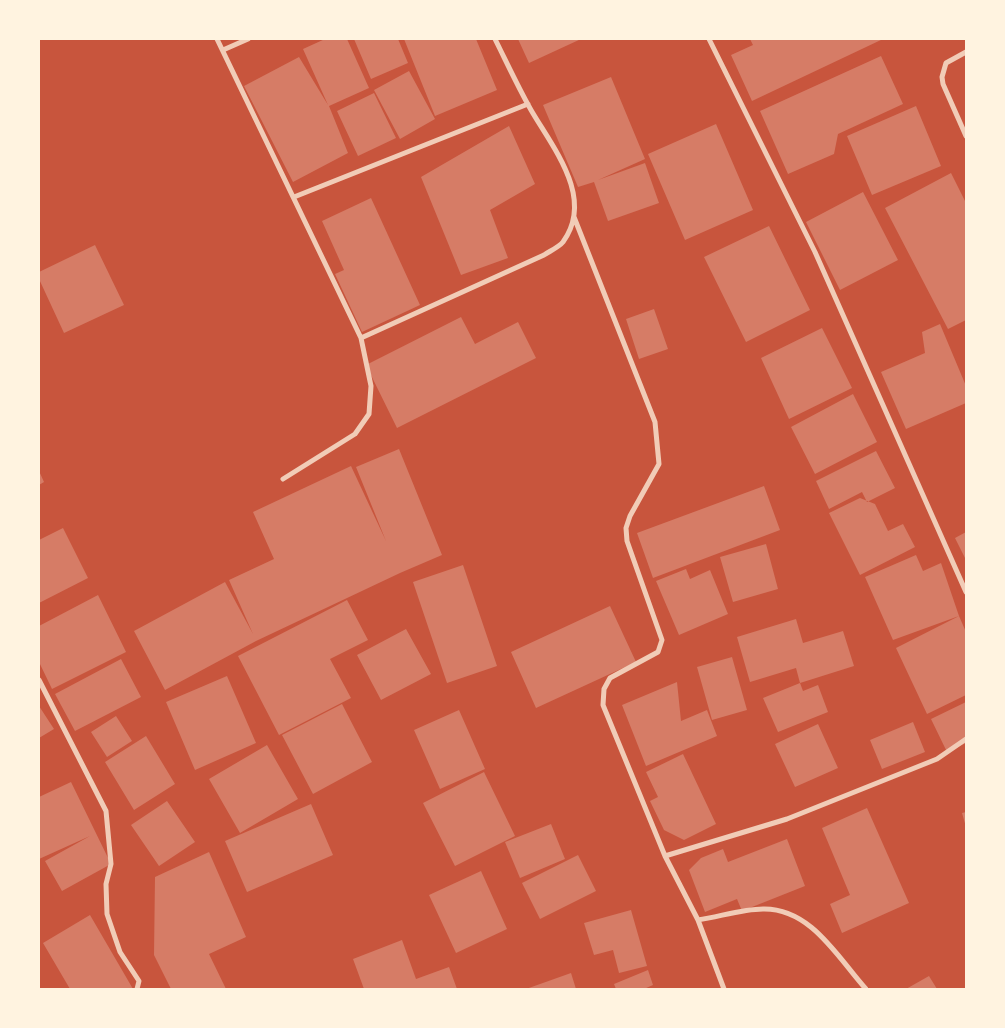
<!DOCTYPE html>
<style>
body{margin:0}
#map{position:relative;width:1005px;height:1028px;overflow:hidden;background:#c8553d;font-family:Georgia,serif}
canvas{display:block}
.frame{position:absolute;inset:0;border:40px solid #fff3e0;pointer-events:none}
</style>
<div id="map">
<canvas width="1005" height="1028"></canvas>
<div class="frame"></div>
</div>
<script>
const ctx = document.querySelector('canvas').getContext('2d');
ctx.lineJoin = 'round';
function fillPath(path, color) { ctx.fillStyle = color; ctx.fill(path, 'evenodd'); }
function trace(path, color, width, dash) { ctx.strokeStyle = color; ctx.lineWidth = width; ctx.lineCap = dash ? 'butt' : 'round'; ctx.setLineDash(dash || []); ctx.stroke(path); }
fillPath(new Path2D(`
 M 325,39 L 347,39 L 369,88 L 329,106 L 348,153 L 293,182 L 244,86 L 299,57 L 328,105 L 303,49 Z
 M 354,39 L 398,39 L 408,63 L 371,79 Z
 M 404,39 L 476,39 L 497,90 L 435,116 Z
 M 518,39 L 581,39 L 529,63 Z
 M 750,39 L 883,39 L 752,101 L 731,55 L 753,45 Z
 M 881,56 L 903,104 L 838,134 L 834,154 L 788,174 L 760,111 Z
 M 409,71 L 435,119 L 400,139 L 374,90 Z
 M 611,77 L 645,159 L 598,180 L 645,163 L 659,203 L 608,221 L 594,182 L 578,187 L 543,105 Z
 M 374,93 L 396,138 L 358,156 L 337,111 Z
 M 916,106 L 941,166 L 872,195 L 847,136 Z
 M 716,124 L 753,210 L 685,240 L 648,154 Z
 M 509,126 L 535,184 L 490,210 L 508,258 L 461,275 L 421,177 Z
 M 951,173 L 966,203 L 966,320 L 948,329 L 885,208 Z
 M 863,192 L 898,260 L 840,290 L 806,222 Z
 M 371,198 L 420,305 L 362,332 L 335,274 L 344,270 L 322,221 Z
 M 769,226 L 810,310 L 746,342 L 704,257 Z
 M 95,245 L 124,305 L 64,333 L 39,279 L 39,272 Z
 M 654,309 L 668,349 L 639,359 L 626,319 Z
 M 461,317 L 475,344 L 518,322 L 536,358 L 397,428 L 366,365 Z
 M 940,324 L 966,386 L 966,403 L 906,429 L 881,372 L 925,353 L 922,332 Z
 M 822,328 L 852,388 L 789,419 L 761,358 Z
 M 853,394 L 877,442 L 815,474 L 791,427 Z
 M 399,449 L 442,555 L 400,573 L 256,641 L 165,690 L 134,631 L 225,582 L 253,634 L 229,580 L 274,559 L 253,512 L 351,466 L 386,541 L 356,467 Z
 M 876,451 L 895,488 L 867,502 L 862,492 L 829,509 L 816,481 Z
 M 39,471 L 44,482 L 39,485 Z
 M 764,486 L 780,530 L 653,578 L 637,533 Z
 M 860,498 L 875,504 L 888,531 L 903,524 L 915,547 L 860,575 L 829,513 Z
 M 63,528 L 88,578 L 39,603 L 39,540 Z
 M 966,532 L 966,560 L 955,538 Z
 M 766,544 L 778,589 L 733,602 L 720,557 Z
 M 916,555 L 923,571 L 941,563 L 959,616 L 966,632 L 966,695 L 927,714 L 896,648 L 959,616 L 893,640 L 865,577 Z
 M 463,565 L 497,666 L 447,683 L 413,582 Z
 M 686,569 L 690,579 L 710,570 L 728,614 L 679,635 L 656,581 Z
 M 98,595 L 126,652 L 52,689 L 39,662 L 39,626 Z
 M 347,600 L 368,640 L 330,659 L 351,698 L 279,735 L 238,656 Z
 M 610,606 L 636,662 L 536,708 L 511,652 Z
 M 796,619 L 803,643 L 843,631 L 854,666 L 800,683 L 796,668 L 750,682 L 737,637 Z
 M 406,629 L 431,674 L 381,700 L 357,655 Z
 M 732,657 L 747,710 L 712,720 L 697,667 Z
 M 121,659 L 141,697 L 75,731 L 55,694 Z
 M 227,676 L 256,743 L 195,770 L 166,702 Z
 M 677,682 L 681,721 L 707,710 L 717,736 L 646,766 L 622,705 Z
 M 800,683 L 803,691 L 818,685 L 828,712 L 778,732 L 763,698 Z
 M 966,702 L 966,743 L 947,752 L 931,719 Z
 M 342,704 L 372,762 L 313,794 L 282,735 Z
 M 39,706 L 54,729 L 39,738 Z
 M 459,710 L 485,769 L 440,789 L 414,730 Z
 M 116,716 L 132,741 L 107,757 L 91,732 Z
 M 913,722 L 925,752 L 882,769 L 870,740 Z
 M 818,724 L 838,768 L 795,787 L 775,744 Z
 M 146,736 L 175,784 L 134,810 L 105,762 Z
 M 267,745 L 298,799 L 240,833 L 209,779 Z
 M 683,754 L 716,824 L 684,840 L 664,830 L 650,801 L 658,797 L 646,772 Z
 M 484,772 L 515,836 L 455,866 L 423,803 Z
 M 71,782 L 111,864 L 62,891 L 45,861 L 90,836 L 39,859 L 39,797 Z
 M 167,801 L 195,842 L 159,866 L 131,825 Z
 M 311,804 L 333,855 L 247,892 L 225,841 Z
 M 867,808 L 909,903 L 842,933 L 830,904 L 850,895 L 822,828 Z
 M 966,812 L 966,827 L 962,813 Z
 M 551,824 L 565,859 L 520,878 L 505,842 Z
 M 787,839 L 805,886 L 742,911 L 737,899 L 705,912 L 689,870 L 701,858 L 723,849 L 728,862 Z
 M 209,852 L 246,937 L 209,954 L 226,989 L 171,989 L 154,955 L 155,877 Z
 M 578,855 L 596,891 L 540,919 L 522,883 Z
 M 481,871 L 507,929 L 456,953 L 429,895 Z
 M 631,910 L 647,966 L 619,973 L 613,950 L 594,955 L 584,923 Z
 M 90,915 L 133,989 L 70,989 L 43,943 Z
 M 402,940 L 416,979 L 449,967 L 457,989 L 364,989 L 353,959 Z
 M 648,970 L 653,985 L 644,989 L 616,989 L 614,984 Z
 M 571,973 L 576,989 L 526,989 Z
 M 929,976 L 937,989 L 906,989 Z`), '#d67c66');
trace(new Path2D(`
 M 217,39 L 361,338 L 371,386 L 369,414 L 355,434 L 283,479
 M 709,39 L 815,252 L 966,592
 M 223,50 L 248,39
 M 966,52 L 946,63 L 942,77 L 943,84 L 966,136
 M 294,197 L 528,104
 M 574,217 L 655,422 L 659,464 L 630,516 L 626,528 L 627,541 L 662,640 L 658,652 L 610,678 L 604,689 L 603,705 L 665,856 L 698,920 L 724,989
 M 361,338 L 544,255 C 550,251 559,247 563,242 C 595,198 553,148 531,110 C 518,87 507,63 495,39
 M 39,680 L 106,811 L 111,864 L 106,884 L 107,914 L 120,952 L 139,981 L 137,989
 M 665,856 L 787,819 L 937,759 L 966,739
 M 698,920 C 719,917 742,909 763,909 C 811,908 838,958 866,989`), '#f1ccb7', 5);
</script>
